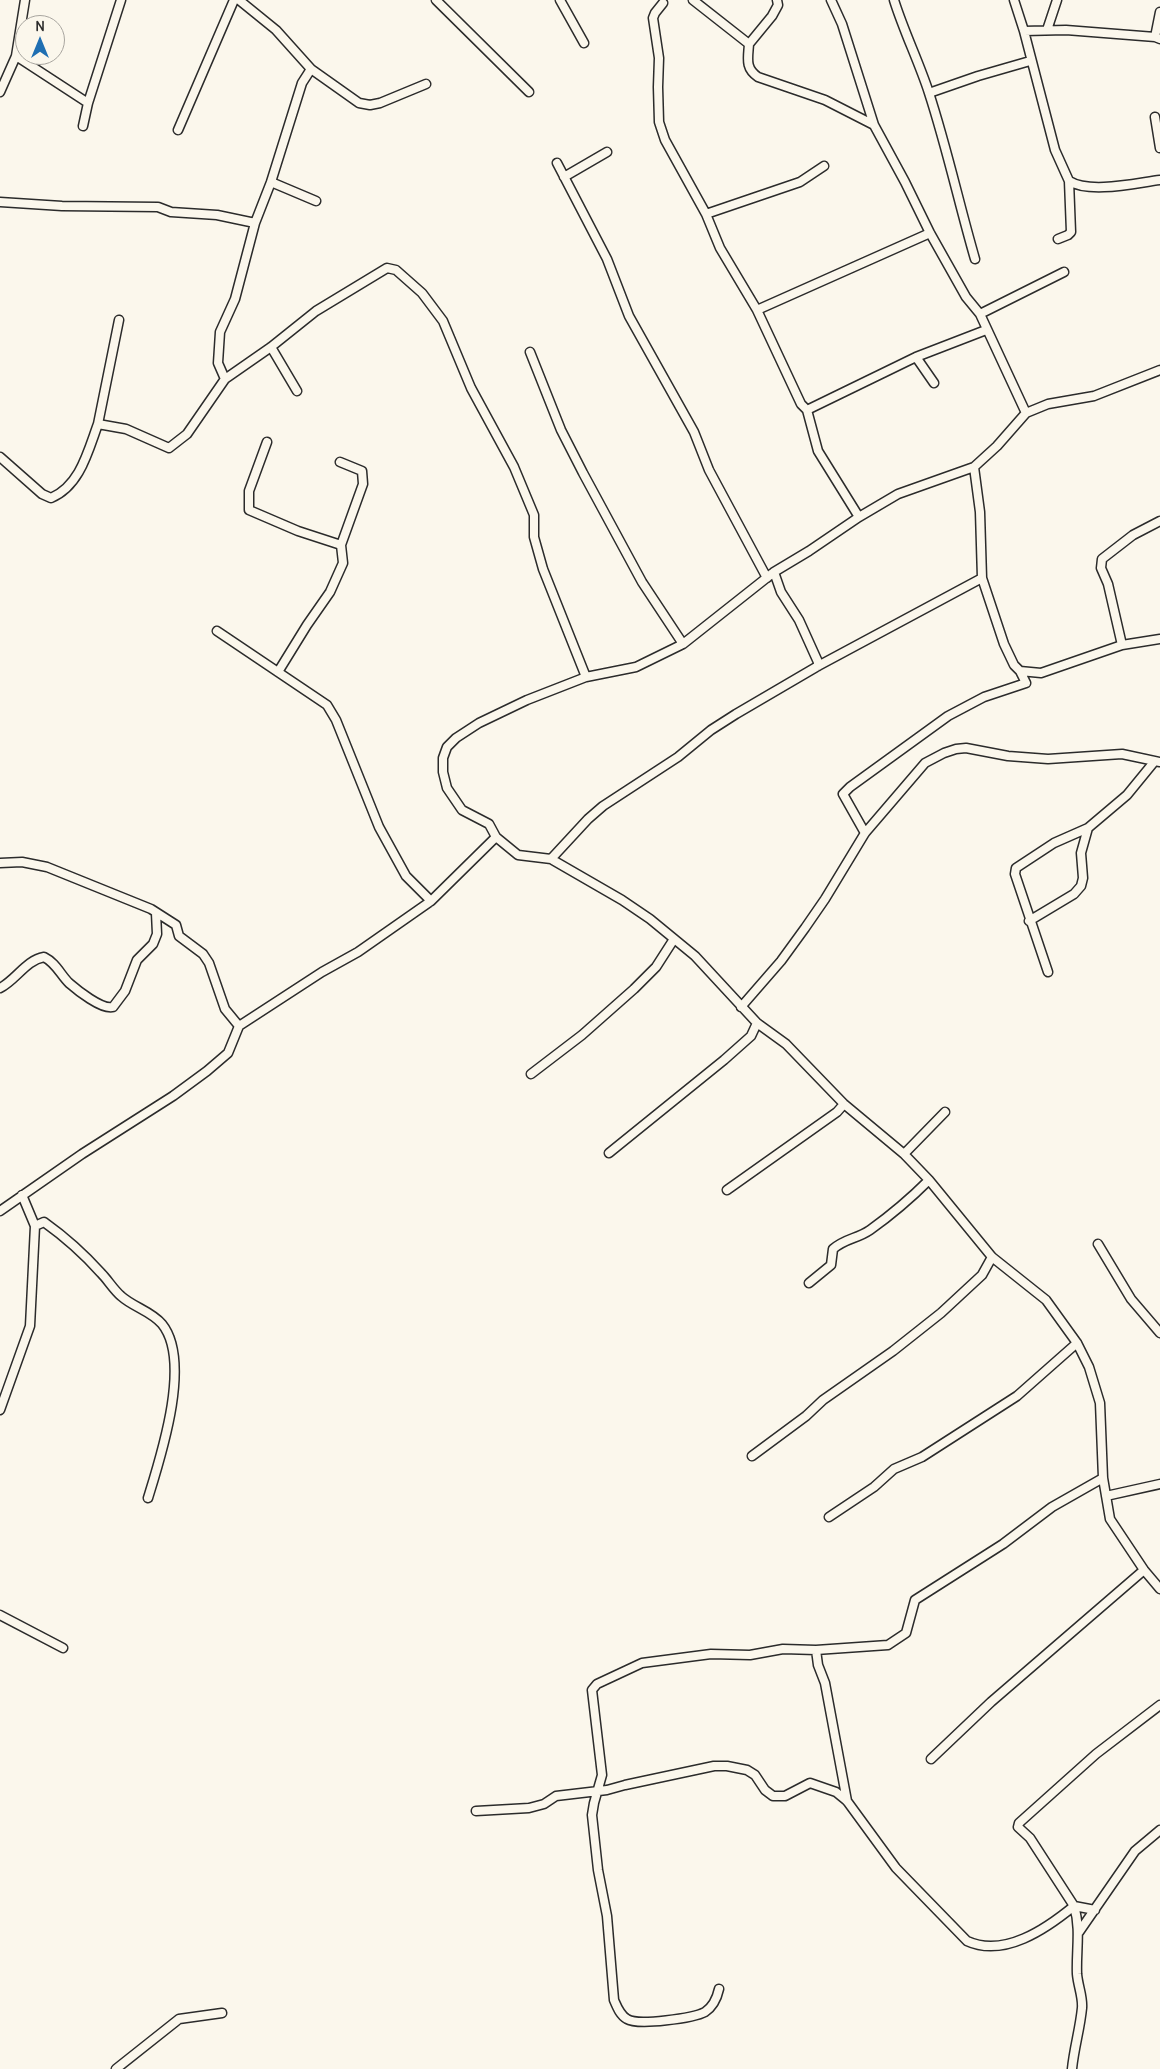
<!DOCTYPE html>
<style>
body{margin:0}
#map{position:relative;width:1160px;height:2069px;overflow:hidden;background:#fbf7ec;font-family:Delius,sans-serif}
canvas{display:block}
.north{position:absolute;left:15px;top:15px;width:50px;height:50px;box-sizing:border-box;background:#fbf7ec;border:1px solid #a8a59f;border-radius:50%;rotate:0deg;font-size:14px;font-weight:700;line-height:20px;text-align:center;color:#2b2b2b}
.north::after{content:'';display:block;margin:auto;width:18px;height:22px;background:#1f6fb2;clip-path:polygon(50% 0,100% 100%,50% 72%,0 100%)}
</style>
<div id="map">
<canvas width="1160" height="2069"></canvas>
<div class="north">N</div>
</div>
<script>
const ctx = document.querySelector('canvas').getContext('2d');
ctx.lineJoin = 'round';
function trace(path, color, width, dash) { ctx.strokeStyle = color; ctx.lineWidth = width; ctx.lineCap = dash ? 'butt' : 'round'; ctx.setLineDash(dash || []); ctx.stroke(path); }
const minor = new Path2D(`
 M 239,0 L 276,30 L 311,69 L 359,103 L 370,105 L 380,103 L 426,84
 M 436,0 L 529,92
 M 560,0 L 584,43
 M 693,0 L 749,44 C 748,59 745,68 758,77 L 825,100 L 874,125
 M 831,0 L 842,24 L 874,125 L 905,182 L 930,233 L 966,297 L 980,314 L 1026,413
 M 894,0 C 904,32 919,62 929,93 C 947,148 959,204 975,259
 M 1014,0 L 1024,31
 M 663,3 L 655,13 L 653,18 L 659,58 L 658,87 L 659,122 L 665,140 L 706,214 L 720,248 L 757,310 L 801,404 L 807,410 L 818,451 L 859,517
 M 1047,30 L 1057,0
 M 1155,37 L 1160,12
 M 749,44 L 772,16 L 778,5 L 777,0
 M 16,56 L 88,103
 M 0,92 L 16,56 L 25,0
 M 929,93 L 978,76 L 1030,61
 M 1155,117 L 1160,148
 M 83,126 L 88,103 L 121,0
 M 178,130 L 234,0
 M 557,163 L 607,259 L 629,316 L 694,432 L 709,470 L 767,578
 M 564,177 L 607,152
 M 1069,181 C 1090,194 1136,183 1160,180
 M 271,182 L 316,201
 M 0,202 L 62,206 L 158,207 L 171,212 L 217,215 L 255,223
 M 706,214 L 800,182 L 824,166
 M 1058,239 L 1068,235 L 1071,232 L 1069,181 L 1055,150 L 1024,31 L 1066,30 L 1155,37 L 1160,39
 M 757,310 L 930,233
 M 980,314 L 1064,272
 M 271,347 L 297,391
 M 530,352 L 561,430 L 583,473 L 642,582 L 683,644
 M 225,379 L 218,363 L 220,332 L 235,299 L 255,223 L 271,182 L 302,83 L 311,69
 M 934,383 L 916,357 L 986,330
 M 807,410 L 916,357
 M 98,424 L 119,320
 M 267,442 L 249,491 L 249,510 L 298,531 L 341,545 L 343,563 L 330,592 L 307,625 L 278,672
 M 0,457 L 42,494 L 51,498 C 80,486 88,451 98,424 L 126,429 L 169,448 L 187,434 L 225,379 L 271,347 L 316,311 L 387,268 L 396,270 L 422,293 L 443,321 L 471,388 L 514,467 L 534,515 L 534,537 L 543,569 L 586,677
 M 340,462 L 362,471 L 363,484 L 341,545
 M 974,467 L 980,512 L 982,578 L 1004,644 L 1014,665 L 1020,671 L 1041,673 L 1122,645 L 1160,639
 M 774,572 L 781,592 L 799,620 L 818,662 L 818,666
 M 217,631 L 327,705 L 336,720 L 379,827 L 406,876 L 431,901
 M 1122,645 L 1108,584 L 1101,568 L 1102,559 L 1133,535 L 1160,521
 M 865,833 L 843,794 L 850,787 L 948,716 L 984,697 L 1026,683 L 1020,671
 M 496,837 L 518,855 L 551,859 L 622,900 L 650,919 L 695,956 L 757,1023 L 786,1044 L 844,1104 L 904,1154 L 929,1180 L 992,1257 L 1046,1300 L 1077,1343 L 1089,1367 L 1100,1403 L 1103,1478 L 1110,1519 L 1144,1570 L 1160,1589
 M 551,859 L 588,819 L 603,806 L 678,757 L 711,730 L 736,714 L 818,666 L 982,578
 M 0,863 L 22,862 L 47,867 L 151,909 L 176,925 L 179,936 L 203,954 L 209,963 L 225,1009 L 239,1026 L 322,972 L 358,952 L 431,901 L 496,837 L 489,824 L 462,810 L 447,788 L 443,772 L 443,758 L 447,747 L 456,738 L 479,723 L 527,700 L 586,677 L 636,667 L 683,644 L 774,572 L 809,551 L 859,517 L 898,494 L 974,467 L 997,446 L 1026,413 L 1048,404 L 1094,396 L 1160,370
 M 1029,921 L 1074,894 L 1081,886 L 1083,878 L 1081,853 L 1088,828 L 1127,795 L 1154,762
 M 1048,972 L 1015,874 L 1016,868 L 1054,843 L 1088,828
 M 0,988 C 16,980 26,960 44,957 C 56,963 60,974 69,983 C 77,990 102,1010 113,1007 L 125,991 L 137,960 L 153,944 L 157,934 L 156,913
 M 741,1007 L 781,961 L 805,928 L 825,899 L 865,833 L 925,763 L 944,753 L 956,749 L 966,748 L 1008,756 L 1048,759 L 1122,754 L 1160,762
 M 531,1074 L 582,1035 L 634,989 L 656,967 L 674,939
 M 609,1153 L 724,1060 L 751,1036 L 757,1023
 M 904,1154 L 945,1112
 M 727,1190 L 837,1112 L 844,1104
 M 0,1211 L 82,1154 L 173,1096 L 207,1071 L 228,1053 L 239,1026
 M 35,1226 L 44,1222 C 65,1237 84,1254 101,1273 C 108,1280 113,1289 121,1296 C 133,1307 151,1311 162,1324 C 192,1361 161,1456 148,1498
 M 1098,1244 L 1131,1299 L 1160,1333
 M 809,1283 L 831,1265 L 833,1249 C 846,1238 857,1239 870,1230 C 891,1215 911,1198 929,1180
 M 0,1410 L 30,1326 L 35,1226 L 22,1195
 M 752,1456 L 806,1416 L 823,1400 L 893,1351 L 941,1313 L 982,1275 L 992,1257
 M 1106,1496 L 1160,1484
 M 829,1517 L 874,1487 L 894,1469 L 922,1457 L 1017,1396 L 1077,1343
 M 0,1615 L 63,1648
 M 816,1650 L 888,1645 L 906,1633 L 915,1600 L 1003,1544 L 1052,1507 L 1103,1478
 M 931,1759 L 991,1702 L 1144,1570
 M 476,1811 L 529,1808 L 544,1804 L 556,1796 L 607,1790 L 625,1785 L 714,1766 L 727,1766 L 747,1770 L 755,1775 L 765,1790 L 773,1796 L 785,1796 L 810,1783 L 836,1792 L 847,1801 L 896,1868 L 967,1941 C 1004,1958 1046,1929 1074,1906 L 1095,1910
 M 1079,1932 L 1135,1851 L 1160,1830
 M 719,1989 C 717,1998 714,2006 705,2012 C 694,2018 638,2026 627,2019 C 620,2015 617,2007 614,2000 L 607,1916 L 598,1870 L 592,1815 L 594,1803 L 602,1775 L 592,1690 L 597,1684 L 642,1663 L 711,1654 L 750,1655 L 783,1649 L 816,1650 L 818,1665 L 825,1683 L 847,1801
 M 116,2069 L 179,2019 L 222,2013
 M 1072,2069 C 1074,2048 1080,2029 1082,2008 C 1083,1997 1078,1986 1077,1974 C 1076,1951 1081,1929 1074,1906 L 1030,1838 L 1018,1827 L 1019,1823 L 1096,1754 L 1160,1705`);
trace(minor, '#2b2b2b', 11);
trace(minor, '#fbf7ec', 8);
</script>
